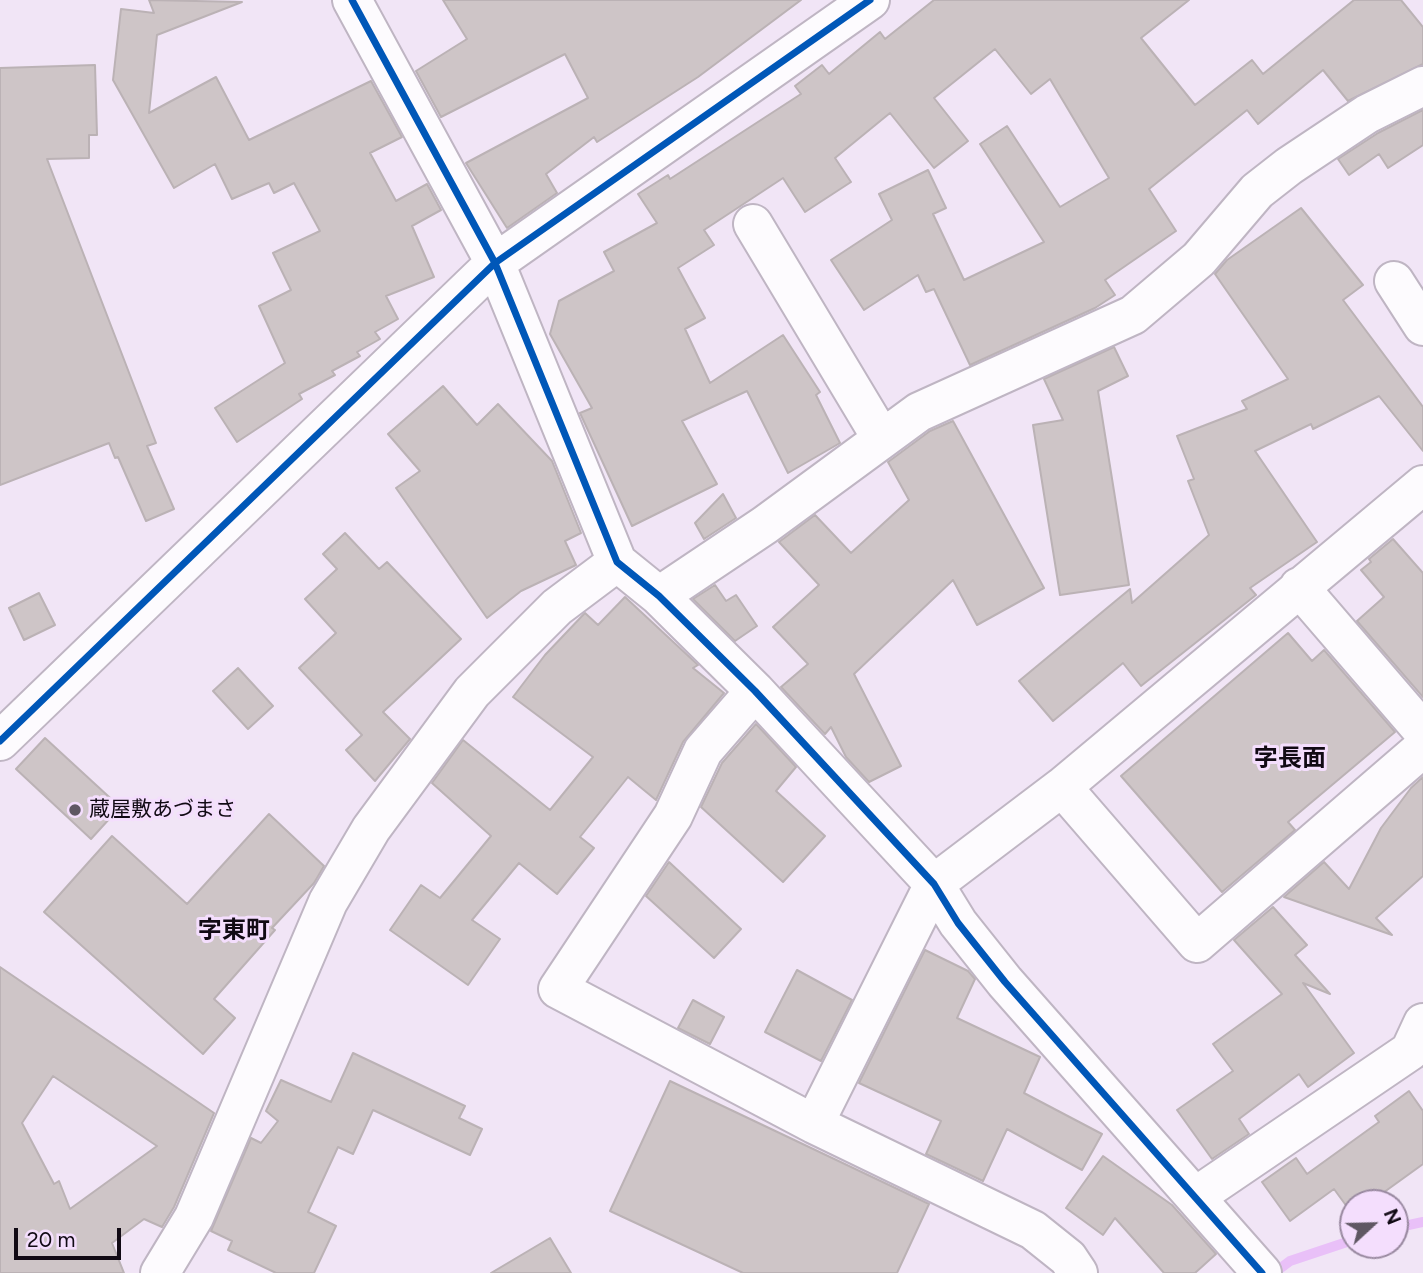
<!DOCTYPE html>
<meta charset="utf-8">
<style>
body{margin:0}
#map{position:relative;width:1423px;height:1273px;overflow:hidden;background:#f1e5f6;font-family:Figtree,sans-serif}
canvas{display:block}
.north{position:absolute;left:1339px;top:1189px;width:70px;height:70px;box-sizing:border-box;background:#f4defd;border:2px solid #9989a0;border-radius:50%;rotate:68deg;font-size:19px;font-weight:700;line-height:28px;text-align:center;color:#110a14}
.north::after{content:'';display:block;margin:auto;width:24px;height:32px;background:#5f5763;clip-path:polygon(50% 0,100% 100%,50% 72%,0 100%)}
.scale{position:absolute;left:14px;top:1228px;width:107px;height:32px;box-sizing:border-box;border:4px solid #110a14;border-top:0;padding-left:9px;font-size:21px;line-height:24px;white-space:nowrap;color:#110a14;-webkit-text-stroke:5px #f4defd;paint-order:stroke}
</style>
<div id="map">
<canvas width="1423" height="1273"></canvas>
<div class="north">N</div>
<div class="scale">20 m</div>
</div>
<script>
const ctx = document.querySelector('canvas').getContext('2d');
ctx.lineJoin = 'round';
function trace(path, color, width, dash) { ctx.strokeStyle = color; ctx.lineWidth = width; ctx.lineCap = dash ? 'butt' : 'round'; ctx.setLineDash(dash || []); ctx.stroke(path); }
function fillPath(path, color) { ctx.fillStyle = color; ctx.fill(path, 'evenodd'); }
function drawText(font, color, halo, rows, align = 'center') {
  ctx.font = font + ' Figtree,"Noto Sans JP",sans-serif'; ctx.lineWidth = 6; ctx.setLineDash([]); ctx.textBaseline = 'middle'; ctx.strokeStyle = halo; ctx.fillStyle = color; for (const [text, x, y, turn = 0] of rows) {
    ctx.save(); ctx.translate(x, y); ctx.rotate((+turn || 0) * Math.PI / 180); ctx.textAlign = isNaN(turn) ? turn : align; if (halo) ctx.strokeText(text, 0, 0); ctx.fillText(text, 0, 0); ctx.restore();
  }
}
trace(new Path2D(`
 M 1395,1228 L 1423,1222
 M 1274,1273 L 1290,1261 L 1353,1240`), '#e9c0f8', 10);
const building = new Path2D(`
 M 149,0 L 242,2 L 157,35 L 149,113 L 216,77 L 249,140 L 371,81 L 402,137 L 370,153 L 396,201 L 427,184 L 441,210 L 412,226 L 434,277 L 386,296 L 398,319 L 375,332 L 380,339 L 357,352 L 360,356 L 332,371 L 335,375 L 299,394 L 302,399 L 237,442 L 215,408 L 285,363 L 259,306 L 291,290 L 273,253 L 320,231 L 294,183 L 274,193 L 269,183 L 232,199 L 215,164 L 174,188 L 113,80 L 121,9 L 154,13 Z
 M 443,0 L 801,0 L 698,77 L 597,142 L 594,137 L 546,174 L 557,193 L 507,228 L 466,163 L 588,98 L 565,54 L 441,117 L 416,71 L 467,39 Z
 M 934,0 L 1189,0 L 1141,38 L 1195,105 L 1252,60 L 1263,74 L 1354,0 L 1401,0 L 1423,27 L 1423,64 L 1348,101 L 1323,70 L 1258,124 L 1247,110 L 1149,189 L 1176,231 L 1105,280 L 1115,295 L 1095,308 L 970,365 L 934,289 L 926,292 L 918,275 L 864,310 L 831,260 L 892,220 L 879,194 L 928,170 L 946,208 L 933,214 L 964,280 L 1044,242 L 980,144 L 1007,126 L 1060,207 L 1109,178 L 1050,79 L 1031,94 L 995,49 L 934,98 L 968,141 L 934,168 L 890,113 L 835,158 L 851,182 L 805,212 L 783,178 L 704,230 L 714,245 L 678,268 L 705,318 L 685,329 L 710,383 L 783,335 L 820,392 L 816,395 L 840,443 L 788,473 L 747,391 L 682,421 L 717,484 L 632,526 L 580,413 L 592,408 L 550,334 L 559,301 L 614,271 L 604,252 L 657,223 L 638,194 L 668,175 L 670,179 L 801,94 L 795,86 L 822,65 L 829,74 L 880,32 L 885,39 Z
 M 95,65 L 97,135 L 89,135 L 89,158 L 47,159 L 156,443 L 147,446 L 174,509 L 146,521 L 118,457 L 115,458 L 109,443 L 0,485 L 0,68 Z
 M 1423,110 L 1423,145 L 1388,168 L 1379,154 L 1349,175 L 1338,159 L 1378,133 Z
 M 1301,208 L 1363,285 L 1343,300 L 1423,407 L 1423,451 L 1379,396 L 1313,429 L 1311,424 L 1255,451 L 1317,542 L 1250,588 L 1256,595 L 1141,686 L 1123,663 L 1053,721 L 1019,681 L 1130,589 L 1132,603 L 1209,535 L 1188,481 L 1194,479 L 1177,436 L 1247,409 L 1242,401 L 1288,379 L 1215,274 L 1227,260 Z
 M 1114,347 L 1128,376 L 1098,391 L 1129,585 L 1060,595 L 1033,425 L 1063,420 L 1044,379 Z
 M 443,386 L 477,425 L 498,404 L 552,461 L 581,533 L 565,541 L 576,565 L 521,591 L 487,618 L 396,488 L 420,471 L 388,434 Z
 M 953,421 L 1044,588 L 977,625 L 953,580 L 854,674 L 901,766 L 869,782 L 846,757 L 831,727 L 825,734 L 781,687 L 808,664 L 773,627 L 819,585 L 779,542 L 815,515 L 851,553 L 909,500 L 888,462 L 930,431 Z
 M 723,494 L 736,518 L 704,539 L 695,523 Z
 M 345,533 L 379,569 L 387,562 L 461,639 L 383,712 L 410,739 L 375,781 L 346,750 L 362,735 L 299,668 L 336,633 L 305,599 L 337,569 L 323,554 Z
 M 1393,539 L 1423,573 L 1423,697 L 1357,621 L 1384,597 L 1361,570 L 1371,562 L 1369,559 Z
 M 715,585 L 726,601 L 736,595 L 757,626 L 735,641 L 693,599 Z
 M 39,593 L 55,625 L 24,640 L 9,608 Z
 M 625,597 L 698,665 L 693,668 L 724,693 L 683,742 L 656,800 L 628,777 L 580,837 L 594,848 L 557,894 L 519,863 L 472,920 L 500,939 L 468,985 L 390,930 L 421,885 L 440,898 L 491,836 L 432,783 L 463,740 L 550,810 L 593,757 L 513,697 L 545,655 L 583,615 L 585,613 L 598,625 Z
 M 1288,633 L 1312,661 L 1324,650 L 1395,732 L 1288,822 L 1295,830 L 1222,892 L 1121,776 Z
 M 238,668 L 273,706 L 248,729 L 213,691 Z
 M 756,724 L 796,767 L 776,791 L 825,836 L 783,882 L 701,807 L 722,763 Z
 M 45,738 L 120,807 L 91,839 L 16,769 Z
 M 1423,777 L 1423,876 L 1376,918 L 1392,935 L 1284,897 L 1324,862 L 1349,889 L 1381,828 L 1411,788 Z
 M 269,814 L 324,866 L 314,883 L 272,928 L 275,930 L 214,999 L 235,1018 L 203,1054 L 44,912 L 112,836 L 187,904 Z
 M 669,862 L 741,929 L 714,958 L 646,896 Z
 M 1273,907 L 1307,945 L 1295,955 L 1330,994 L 1303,983 L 1354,1053 L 1308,1087 L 1299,1074 L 1239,1119 L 1249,1134 L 1212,1159 L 1177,1110 L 1233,1071 L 1213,1044 L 1282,994 L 1234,940 Z
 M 925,950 L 968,971 L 975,979 L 957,1018 L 1040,1057 L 1024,1093 L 1102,1134 L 1082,1170 L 1007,1129 L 983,1181 L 926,1154 L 941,1121 L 859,1083 Z
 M 0,967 L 214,1113 L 174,1207 L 162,1227 L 144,1219 L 112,1243 L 124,1273 L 0,1273 ZM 53,1076 L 157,1146 L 70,1209 L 59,1181 L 54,1184 L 22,1123 Z
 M 797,970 L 852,1000 L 821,1061 L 765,1032 Z
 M 693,1000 L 724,1017 L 710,1044 L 678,1028 Z
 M 353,1053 L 465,1106 L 459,1118 L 482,1129 L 470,1155 L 373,1110 L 353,1154 L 338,1147 L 308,1212 L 336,1226 L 314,1273 L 276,1273 L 228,1250 L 232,1241 L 211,1231 L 251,1138 L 261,1143 L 278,1121 L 266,1111 L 281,1080 L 331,1102 Z
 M 670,1081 L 929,1204 L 897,1273 L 743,1273 L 610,1211 Z
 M 1409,1091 L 1423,1111 L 1423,1164 L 1369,1203 L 1353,1203 L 1353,1215 L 1334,1189 L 1290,1221 L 1262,1182 L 1296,1158 L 1307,1174 L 1379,1122 L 1375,1116 Z
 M 1103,1156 L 1172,1205 L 1216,1254 L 1195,1273 L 1164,1273 L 1115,1218 L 1103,1235 L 1066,1208 Z
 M 550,1238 L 571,1273 L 491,1273 Z`);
fillPath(building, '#cec5c7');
trace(building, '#bbb2b5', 2);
const minor = new Path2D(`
 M 352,0 L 495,263 L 617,562 L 659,596 L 755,691 L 934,884 L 958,923 L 1005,982 L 1262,1273
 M 753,224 L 882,439
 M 1394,281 L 1423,326
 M 1299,587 L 1423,731
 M 659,596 L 765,525 L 919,412 L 1133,315 L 1199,259 L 1257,191 L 1289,166 L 1367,114 L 1423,86
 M 755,691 L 703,751 L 673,816 L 558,989 L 814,1124 L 1033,1230 L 1068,1258 L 1078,1273
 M 0,741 L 495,263 L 870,0
 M 1062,787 L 1197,943 L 1423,748
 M 814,1124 L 934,884 L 1062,787 L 1423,485
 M 1195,1197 L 1410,1051 L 1423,1023
 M 160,1273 L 194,1217 L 328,902 L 371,829 L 472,692 L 557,607 L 617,562`);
trace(minor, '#bfb5c3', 42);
trace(minor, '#fdfbfe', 38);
trace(new Path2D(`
 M 352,0 L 495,263 L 617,562 L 659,596 L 755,691 L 934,884 L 958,923 L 1005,982 L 1262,1273
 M 0,741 L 495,263 L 870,0`), '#0057b8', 7);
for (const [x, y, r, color] of [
 [75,810,7,"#5f5763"]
]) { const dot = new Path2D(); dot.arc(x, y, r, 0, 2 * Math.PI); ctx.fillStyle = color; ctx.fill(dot); trace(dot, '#f4defd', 2.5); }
drawText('21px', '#110a14', '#f4defd', [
 ["蔵屋敷あづまさ",89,810]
], 'left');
drawText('bold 24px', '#110a14', '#f4defd', [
 ["字長面",1290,759],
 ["字東町",234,931]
]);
</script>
